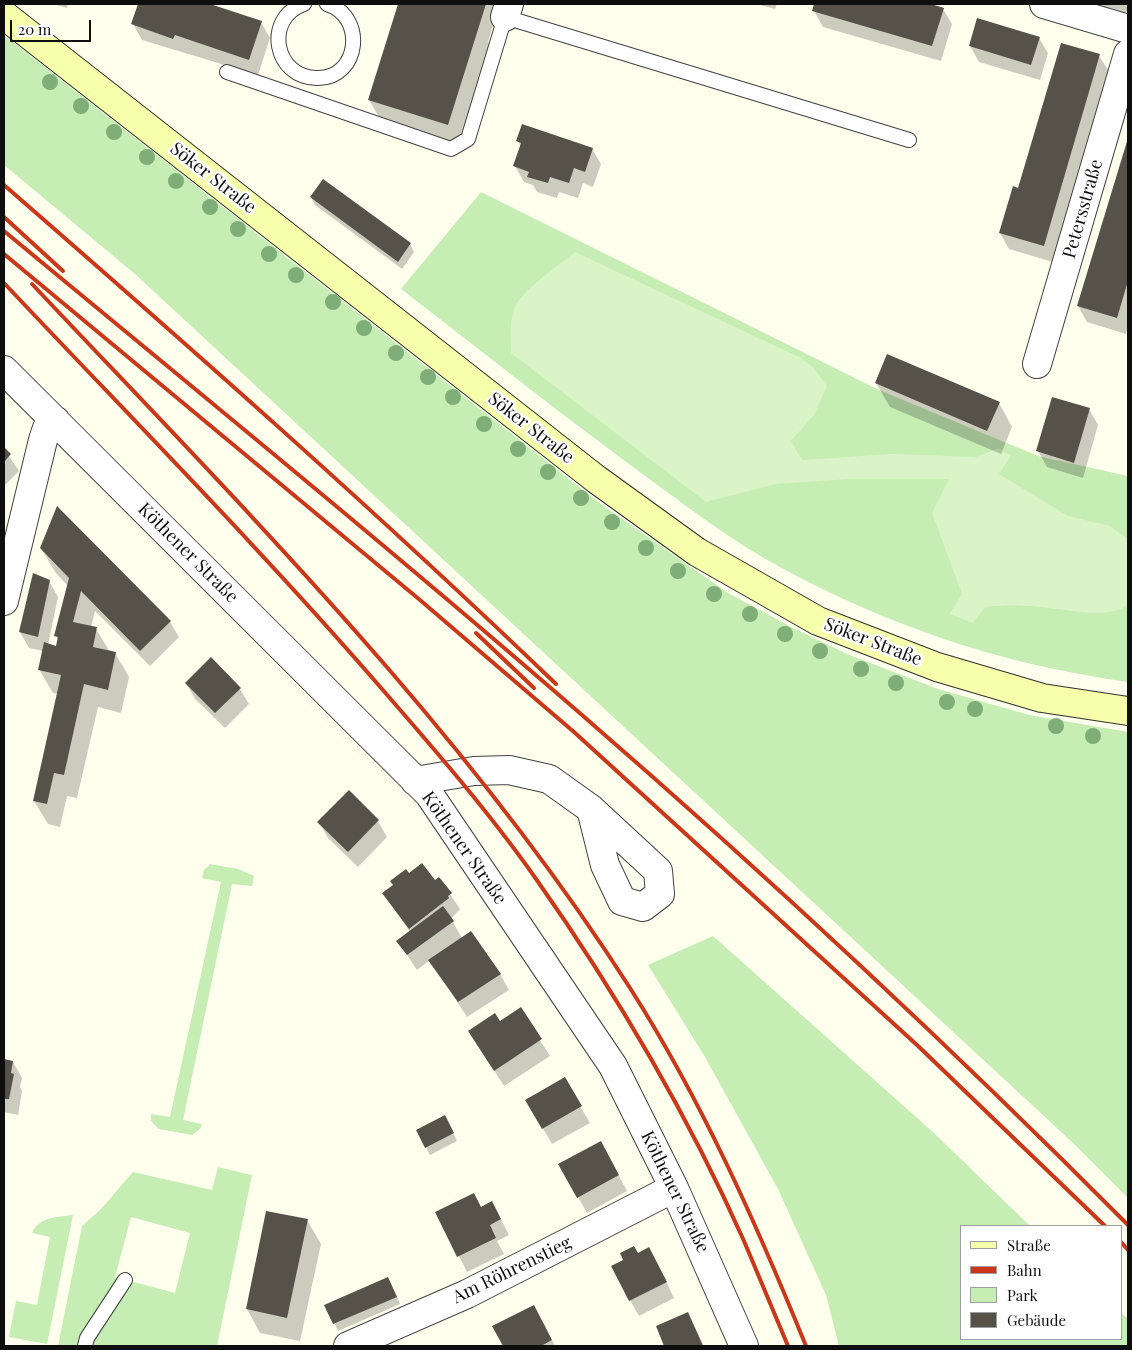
<!DOCTYPE html>
<meta charset="utf-8">
<style>
body{margin:0}
#map{position:relative;width:1132px;height:1350px;overflow:hidden;background:#ffe;font-family:"Playfair Display",serif}
canvas{display:block}
.frame{position:absolute;inset:0;border:5px solid #0e0e0e;pointer-events:none}
.legend{position:absolute;left:960px;top:1225px;width:162px;height:115px;box-sizing:border-box;background:#fff;border:1px solid #9f9f9f;margin:0;padding:6px 9px;list-style:none;font-size:15px;color:#0e0e0e}
.legend li{display:flex;align-items:center;gap:10px;height:25px}
.legend b{width:25px;border:1px solid #9f9f9f}
.scale{position:absolute;left:10px;top:20px;width:81px;height:22px;box-sizing:border-box;border:2px solid #0e0e0e;border-top:0;padding-left:6px;font-size:15px;line-height:18px;white-space:nowrap;color:#0e0e0e;-webkit-text-stroke:4px #fff;paint-order:stroke}
</style>
<div id="map">
<canvas width="1132" height="1350"></canvas>
<div class="frame"></div>
<ul class="legend">
<li><b style="height:6px;background:#f6ffa9"></b>Straße</li>
<li><b style="height:6px;background:#ca3719"></b>Bahn</li>
<li><b style="height:14px;background:#c5edb4"></b>Park</li>
<li><b style="height:14px;background:#575249"></b>Gebäude</li>
</ul>
<div class="scale">20 m</div>
</div>
<script>
const ctx = document.querySelector('canvas').getContext('2d');
ctx.lineJoin = 'round';
function fillPath(path, color) { ctx.fillStyle = color; ctx.fill(path, 'evenodd'); }
function trace(path, color, width, dash) { ctx.strokeStyle = color; ctx.lineWidth = width; ctx.lineCap = dash ? 'butt' : 'round'; ctx.setLineDash(dash || []); ctx.stroke(path); }
function drawText(font, color, halo, rows, align = 'center') {
  ctx.font = font + ' "Playfair Display",serif'; ctx.lineWidth = 5; ctx.setLineDash([]); ctx.textBaseline = 'middle'; ctx.strokeStyle = halo; ctx.fillStyle = color; for (const [text, x, y, turn = 0] of rows) {
    ctx.save(); ctx.translate(x, y); ctx.rotate((+turn || 0) * Math.PI / 180); ctx.textAlign = isNaN(turn) ? turn : align; if (halo) ctx.strokeText(text, 0, 0); ctx.fillText(text, 0, 0); ctx.restore();
  }
}
fillPath(new Path2D(`
 M 4,35 L 601,504 L 728,593 L 793,628 L 847,654 L 938,689 L 1029,715 L 1128,732 L 1128,1198 L 1072,1142 L 135,274 L 4,165 Z
 M 481,192 L 879,390 L 1038,456 L 1128,476 L 1128,682 C 1005,665 887,626 778,566 C 734,542 693,511 652,481 C 567,419 484,353 401,289 Z
 M 210,864 L 238,869 L 254,876 L 252,886 L 232,884 L 183,1120 L 202,1124 L 200,1129 L 192,1135 L 159,1129 L 151,1121 L 151,1114 L 170,1117 L 221,882 L 202,878 L 204,870 Z
 M 713,936 L 935,1134 L 1030,1226 L 961,1226 L 961,1339 L 1121,1339 L 1121,1313 L 1128,1319 L 1128,1346 L 839,1346 L 826,1295 L 778,1189 L 705,1057 L 648,965 Z
 M 218,1167 L 252,1175 L 217,1346 L 58,1346 L 82,1226 L 101,1209 L 133,1172 L 212,1190 ZM 131,1217 L 190,1233 L 175,1293 L 115,1277 Z
 M 73,1215 L 47,1344 L 9,1337 L 16,1301 L 37,1305 L 50,1237 L 32,1233 C 38,1217 58,1217 73,1215 Z`), '#c5edb4');
fillPath(new Path2D(`
 M 575,252 L 801,358 L 813,367 L 827,386 L 814,415 L 791,441 L 802,460 L 892,454 L 976,457 L 998,448 L 1011,456 L 999,474 L 1068,516 L 1110,526 L 1128,539 L 1128,605 C 1107,620 1065,609 1040,607 C 1021,605 1004,605 985,607 L 973,623 L 950,614 L 962,594 L 932,513 L 949,479 L 849,479 L 776,484 L 706,502 L 511,353 C 511,338 509,321 515,307 C 522,290 559,265 575,252 Z`), '#daf4c7');
fillPath(new Path2D(`
 M 53,4 L 68,4 L 67,8 Z
 M 140,4 L 206,4 L 261,22 L 270,38 L 258,75 L 142,40 L 133,24 Z
 M 399,4 L 499,4 L 488,42 L 492,50 L 462,148 L 383,124 L 369,100 Z
 M 756,4 L 777,4 L 775,9 Z
 M 816,4 L 926,4 L 943,9 L 952,24 L 941,61 L 823,27 L 814,11 Z
 M 1085,4 L 1128,4 L 1128,6 L 1126,15 Z
 M 1039,38 L 1048,53 L 1040,80 L 979,62 L 970,46 Z
 M 1099,56 L 1109,71 L 1053,262 L 1009,249 L 1000,233 L 1019,190 Z
 M 518,141 L 592,149 L 601,164 L 593,187 L 583,183 L 578,198 L 559,192 L 557,198 L 537,192 L 533,185 L 524,182 L 515,166 L 521,147 Z
 M 1128,141 L 1128,325 L 1126,334 L 1087,322 L 1078,306 Z
 M 311,197 L 410,244 L 414,252 L 402,269 L 315,205 Z
 M 876,383 L 999,403 L 1012,427 L 1001,454 L 890,407 Z
 M 1089,409 L 1098,425 L 1083,478 L 1047,467 L 1038,451 Z
 M 4,449 L 19,471 L 4,486 Z
 M 41,548 L 170,622 L 179,637 L 150,666 L 95,611 L 91,627 L 96,629 L 110,652 L 115,653 L 129,677 L 121,713 L 98,707 L 77,798 L 67,796 L 60,827 L 48,824 L 34,801 L 58,694 L 53,693 L 39,669 L 43,651 L 29,648 L 20,632 L 49,581 L 58,597 L 48,645 L 57,648 L 58,641 L 56,636 L 68,586 L 55,572 Z
 M 186,683 L 240,689 L 249,704 L 225,728 L 195,699 Z
 M 349,792 L 378,821 L 387,837 L 358,867 L 328,838 L 319,822 Z
 M 408,875 L 434,882 L 450,894 L 460,909 L 451,919 L 462,938 L 500,974 L 509,990 L 467,1017 L 430,960 L 417,970 L 398,941 L 410,932 L 384,894 Z
 M 520,1009 L 550,1056 L 504,1086 L 470,1032 L 499,1022 Z
 M 4,1061 L 13,1062 L 22,1078 L 20,1087 L 22,1091 L 18,1115 L 4,1112 Z
 M 564,1079 L 590,1123 L 552,1144 L 527,1101 Z
 M 449,1124 L 457,1141 L 430,1155 L 426,1147 Z
 M 609,1158 L 627,1191 L 587,1213 L 560,1165 Z
 M 481,1208 L 501,1219 L 509,1235 L 497,1241 L 504,1254 L 467,1272 L 437,1212 Z
 M 307,1220 L 321,1244 L 300,1341 L 260,1333 L 247,1309 Z
 M 638,1254 L 658,1265 L 674,1298 L 639,1316 L 630,1300 Z
 M 392,1286 L 400,1304 L 338,1331 L 326,1305 Z
 M 688,1313 L 704,1346 L 666,1346 L 658,1326 Z
 M 543,1322 L 555,1346 L 504,1346 L 494,1327 Z`), '#0003');
fillPath(new Path2D(`
 M 138,4 L 210,4 L 262,21 L 249,60 L 175,35 L 173,39 L 131,24 Z
 M 398,4 L 486,4 L 448,125 L 368,100 Z
 M 814,4 L 931,4 L 944,8 L 932,46 L 812,11 Z
 M 977,18 L 1040,37 L 1031,65 L 969,46 Z
 M 1061,43 L 1100,54 L 1044,246 L 999,233 L 1013,186 L 1018,188 Z
 M 522,124 L 593,148 L 585,172 L 574,168 L 569,183 L 550,177 L 548,183 L 527,177 L 529,172 L 513,166 L 521,143 L 516,141 Z
 M 1128,138 L 1128,281 L 1117,318 L 1077,306 Z
 M 323,179 L 411,243 L 398,262 L 310,197 Z
 M 887,354 L 1000,402 L 987,431 L 875,383 Z
 M 1052,397 L 1090,408 L 1074,463 L 1036,451 Z
 M 4,447 L 11,454 L 4,462 Z
 M 57,506 L 171,621 L 140,651 L 81,591 L 73,622 L 97,627 L 93,647 L 116,652 L 108,690 L 84,684 L 64,775 L 54,773 L 47,804 L 33,801 L 61,675 L 38,670 L 44,642 L 56,646 L 58,637 L 54,636 L 69,578 L 40,548 Z
 M 33,573 L 50,580 L 38,637 L 19,632 Z
 M 211,657 L 241,688 L 215,713 L 185,683 Z
 M 349,790 L 379,820 L 348,852 L 317,822 Z
 M 422,863 L 435,880 L 439,877 L 452,893 L 448,896 L 449,898 L 409,929 L 382,893 L 393,885 L 390,881 L 406,869 L 409,873 Z
 M 443,906 L 454,921 L 407,955 L 396,941 Z
 M 471,931 L 501,974 L 458,1002 L 428,960 Z
 M 521,1007 L 542,1039 L 494,1071 L 468,1031 L 495,1013 L 500,1021 Z
 M 4,1059 L 13,1061 L 11,1073 L 14,1074 L 9,1099 L 4,1099 Z
 M 565,1077 L 582,1106 L 542,1129 L 525,1100 Z
 M 445,1115 L 454,1133 L 425,1148 L 416,1130 Z
 M 601,1141 L 619,1175 L 577,1198 L 558,1164 Z
 M 474,1193 L 481,1207 L 492,1201 L 501,1219 L 490,1225 L 496,1238 L 457,1257 L 435,1212 Z
 M 266,1211 L 308,1219 L 287,1318 L 246,1309 Z
 M 634,1246 L 638,1253 L 649,1247 L 667,1282 L 629,1301 L 611,1266 L 623,1260 L 620,1253 Z
 M 388,1277 L 397,1297 L 333,1324 L 324,1305 Z
 M 534,1305 L 552,1340 L 541,1346 L 503,1346 L 492,1326 Z
 M 688,1312 L 703,1346 L 664,1346 L 656,1326 Z`), '#575249');
const lane = new Path2D(`
 M 304,4 C 263,18 274,79 318,78 C 360,78 366,16 327,4
 M 227,72 L 451,149 L 468,139 L 505,17 L 909,140
 M 85,1346 L 87,1338 L 125,1280`);
const street = new Path2D(`
 M 1044,4 L 1128,29
 M 505,17 L 509,4
 M 1037,364 L 1128,54
 M 4,370 L 429,794 L 613,1066 L 674,1188 L 744,1346
 M 4,601 L 43,440 L 47,428 L 56,421
 M 415,781 L 474,771 L 509,770 L 549,779 L 591,809 L 658,871 L 660,894 L 643,907 L 622,901 L 605,865 L 591,809
 M 348,1346 L 467,1294 L 674,1188`);
const secondary = new Path2D(`
 M 4,15 L 596,479 L 697,552 L 818,621 L 937,667 L 1042,698 L 1128,711`);
trace(lane, '#414141', 16);
trace(street, '#414141', 30);
trace(secondary, '#303030', 30);
trace(lane, '#fff', 14);
trace(street, '#fff', 28);
trace(secondary, '#f6ffa9', 28);
trace(new Path2D(`
 M 4,185 C 191,348 377,512 556,684
 M 4,217 L 63,271
 M 4,231 C 197,391 392,550 582,715 C 770,878 953,1049 1128,1225
 M 4,254 L 420,600 L 574,732 L 917,1045 L 1105,1226
 M 4,283 C 131,418 261,549 382,689 C 435,750 488,811 534,876 C 615,991 687,1113 744,1241 C 759,1276 773,1311 788,1346
 M 32,284 C 243,508 464,728 630,988 C 702,1101 756,1223 806,1346
 M 476,633 L 534,688
 M 1121,1242 L 1128,1250`), '#ca3719', 4);
ctx.fillStyle = '#80ae79';
for (const [x, y] of [
 [50,82],
 [81,106],
 [114,132],
 [147,157],
 [176,181],
 [210,207],
 [238,229],
 [269,254],
 [296,275],
 [333,302],
 [364,328],
 [396,353],
 [428,377],
 [453,397],
 [484,424],
 [518,449],
 [548,472],
 [581,498],
 [612,522],
 [646,548],
 [678,571],
 [714,594],
 [750,614],
 [785,634],
 [820,651],
 [861,669],
 [896,683],
 [947,702],
 [975,709],
 [1056,726],
 [1093,736]
]) { ctx.beginPath(); ctx.arc(x, y, 8, 0, 2 * Math.PI); ctx.fill(); }
drawText('18px', '#0e0e0e', '#fff', [
 ["Söker Straße",213,178,38],
 ["Petersstraße",1083,209,-74],
 ["Söker Straße",531,428,38],
 ["Köthener Straße",188,553,45],
 ["Söker Straße",873,642,21],
 ["Köthener Straße",464,848,55],
 ["Köthener Straße",675,1192,64],
 ["Am Röhrenstieg",512,1270,-26]
]);
</script>
